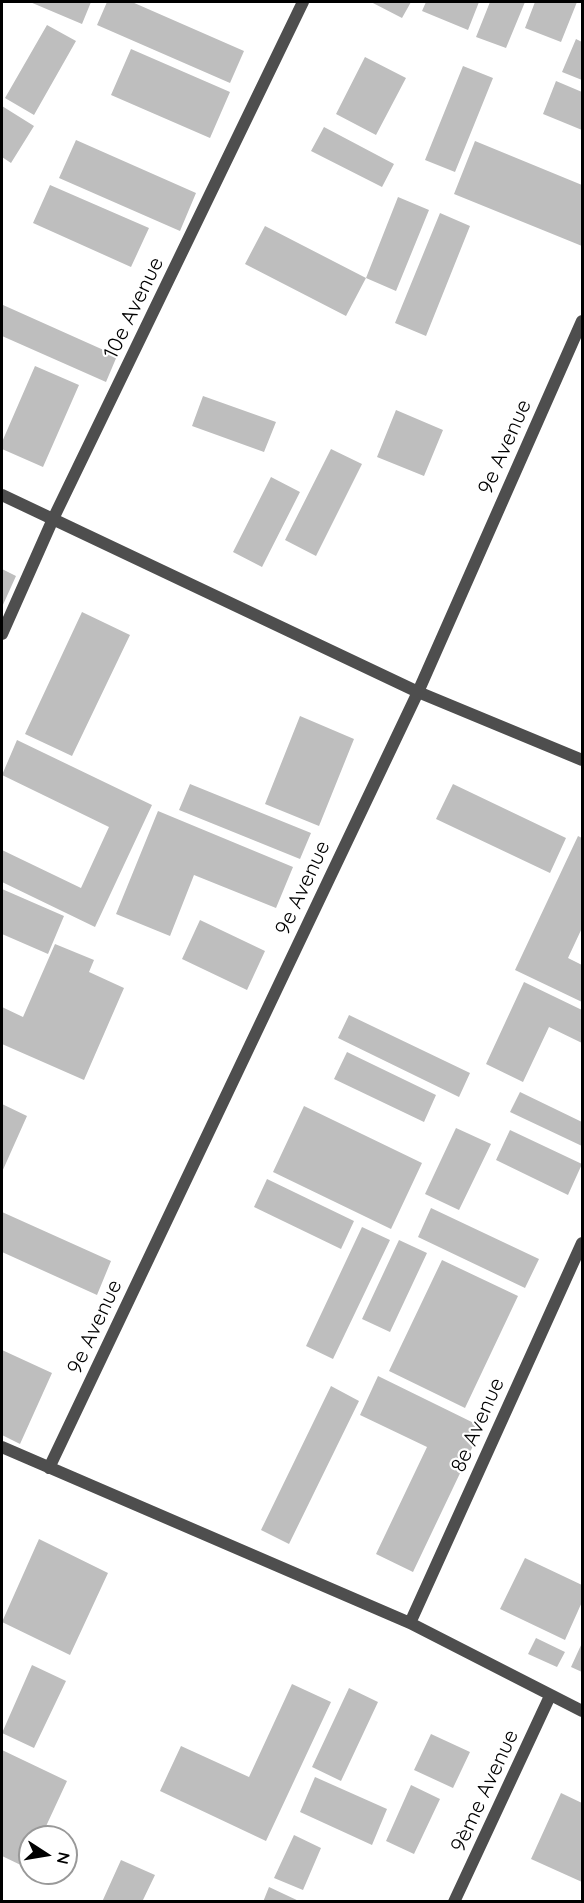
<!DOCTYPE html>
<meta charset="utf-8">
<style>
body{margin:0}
#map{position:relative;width:584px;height:1903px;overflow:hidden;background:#fff;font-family:Quicksand,sans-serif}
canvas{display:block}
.frame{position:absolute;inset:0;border:3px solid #000;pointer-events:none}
.north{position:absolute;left:18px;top:1825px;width:60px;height:60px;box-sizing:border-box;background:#fff;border:2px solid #999;border-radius:50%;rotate:102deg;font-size:16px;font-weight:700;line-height:24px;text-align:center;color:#000}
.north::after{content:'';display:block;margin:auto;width:21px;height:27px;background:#000;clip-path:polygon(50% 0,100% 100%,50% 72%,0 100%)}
</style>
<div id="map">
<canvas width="584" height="1903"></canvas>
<div class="frame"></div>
<div class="north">N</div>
</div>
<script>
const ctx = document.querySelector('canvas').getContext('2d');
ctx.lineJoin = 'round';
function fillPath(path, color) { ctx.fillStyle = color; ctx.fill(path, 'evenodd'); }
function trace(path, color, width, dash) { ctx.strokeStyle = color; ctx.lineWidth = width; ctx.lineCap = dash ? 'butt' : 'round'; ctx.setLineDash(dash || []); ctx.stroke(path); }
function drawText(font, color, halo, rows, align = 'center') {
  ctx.font = font + ' Quicksand,sans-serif'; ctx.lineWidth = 4.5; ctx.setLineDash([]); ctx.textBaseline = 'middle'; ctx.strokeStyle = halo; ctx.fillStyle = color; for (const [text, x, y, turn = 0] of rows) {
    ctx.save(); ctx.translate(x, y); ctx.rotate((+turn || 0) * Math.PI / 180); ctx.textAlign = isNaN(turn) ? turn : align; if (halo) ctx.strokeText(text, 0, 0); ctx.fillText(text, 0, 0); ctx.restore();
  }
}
fillPath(new Path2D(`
 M 30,2 L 91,2 L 82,24 Z
 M 107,2 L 132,2 L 244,51 L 230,83 L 97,25 Z
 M 371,2 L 411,2 L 402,18 Z
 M 426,2 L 479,2 L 468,30 L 422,11 Z
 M 490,2 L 525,2 L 506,48 L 476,37 Z
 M 535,2 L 577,2 L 561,42 L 525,28 Z
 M 47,25 L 76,41 L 34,115 L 5,98 Z
 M 576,39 L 582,42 L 582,80 L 562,72 Z
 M 131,49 L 230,92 L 210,138 L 111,95 Z
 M 365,57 L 406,78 L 376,135 L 336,114 Z
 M 463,66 L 493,78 L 455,172 L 425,160 Z
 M 556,81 L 582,92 L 582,130 L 543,114 Z
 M 2,106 L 34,126 L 11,163 L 2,157 Z
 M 324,127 L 394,164 L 382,187 L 311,151 Z
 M 76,140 L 196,193 L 180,231 L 59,178 Z
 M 475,141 L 582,185 L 582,246 L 454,194 Z
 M 50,185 L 149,228 L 131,267 L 33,223 Z
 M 398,197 L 429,210 L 396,291 L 366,278 Z
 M 440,213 L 470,226 L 426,336 L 395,323 Z
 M 265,226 L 366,278 L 346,316 L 245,264 Z
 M 3,305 L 117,356 L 106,382 L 2,336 Z
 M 35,366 L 79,385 L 43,467 L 2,449 L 2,442 Z
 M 203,396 L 276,422 L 264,452 L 192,426 Z
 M 396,410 L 443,430 L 424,476 L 377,457 Z
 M 331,449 L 362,464 L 316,556 L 285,540 Z
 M 271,477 L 300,492 L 262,567 L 233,552 Z
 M 2,569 L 16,576 L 2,607 Z
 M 82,612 L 130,635 L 72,756 L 25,734 Z
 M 300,716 L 354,739 L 319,826 L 265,804 Z
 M 17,740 L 152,805 L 95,927 L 2,882 L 2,850 L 81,888 L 109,827 L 2,775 Z
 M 190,784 L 311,833 L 300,859 L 179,810 Z
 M 453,784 L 566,838 L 550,873 L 436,819 Z
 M 158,811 L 293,867 L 276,908 L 194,875 L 170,936 L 116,914 Z
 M 578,836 L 582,838 L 582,928 L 568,958 L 582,965 L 582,1002 L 515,970 Z
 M 2,889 L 64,916 L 48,954 L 2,934 Z
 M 200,920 L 265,951 L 247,990 L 182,959 Z
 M 55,944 L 94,960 L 89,972 L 124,988 L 84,1080 L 2,1044 L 2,1007 L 23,1017 Z
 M 524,982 L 582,1010 L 582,1043 L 549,1027 L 523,1082 L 486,1064 Z
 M 349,1015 L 470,1073 L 459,1097 L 338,1038 Z
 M 347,1052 L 436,1095 L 424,1122 L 334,1079 Z
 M 520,1092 L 582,1122 L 582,1146 L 510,1112 Z
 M 2,1104 L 27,1116 L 2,1172 Z
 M 304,1106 L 422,1163 L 391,1229 L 273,1172 Z
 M 456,1128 L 491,1144 L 459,1210 L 425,1194 Z
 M 510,1130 L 582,1164 L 568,1195 L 496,1160 Z
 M 267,1179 L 354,1221 L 341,1249 L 254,1207 Z
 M 431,1208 L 539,1259 L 525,1288 L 418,1237 Z
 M 2,1212 L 111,1261 L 97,1295 L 2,1252 Z
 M 362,1227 L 390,1240 L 333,1359 L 306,1346 Z
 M 399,1240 L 427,1253 L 390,1332 L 362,1319 Z
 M 442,1260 L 518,1296 L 465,1408 L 389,1371 Z
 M 2,1350 L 52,1373 L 20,1444 L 2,1435 Z
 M 378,1376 L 482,1427 L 413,1572 L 376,1554 L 427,1447 L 360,1415 Z
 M 331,1386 L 359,1401 L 289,1544 L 261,1530 Z
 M 39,1539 L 108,1573 L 70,1655 L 2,1622 Z
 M 525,1558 L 582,1585 L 582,1602 L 565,1640 L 500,1609 Z
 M 536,1638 L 565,1652 L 557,1667 L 528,1654 Z
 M 582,1643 L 582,1672 L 571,1667 Z
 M 32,1665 L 66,1681 L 34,1748 L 2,1733 Z
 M 292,1684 L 331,1702 L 266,1841 L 160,1791 L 181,1746 L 249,1777 Z
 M 349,1688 L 378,1702 L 341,1781 L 312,1767 Z
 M 431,1734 L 470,1752 L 453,1788 L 414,1770 Z
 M 2,1750 L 67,1781 L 41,1837 L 30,1837 L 30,1861 L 27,1868 L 2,1856 Z
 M 315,1777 L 387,1809 L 372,1845 L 300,1812 Z
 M 411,1785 L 440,1799 L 414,1854 L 386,1841 Z
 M 561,1793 L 582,1803 L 582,1882 L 531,1859 Z
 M 294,1835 L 321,1848 L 303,1890 L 274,1878 Z
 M 121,1860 L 155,1875 L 142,1902 L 102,1902 Z
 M 269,1887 L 301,1902 L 263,1902 Z`), '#bebebe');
trace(new Path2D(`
 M 2,495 L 418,692 L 582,760
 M 2,634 L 53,519 L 303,2
 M 2,1447 L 410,1623 L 582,1711
 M 49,1468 L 418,692 L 582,321
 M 410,1623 L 582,1243
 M 454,1902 L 550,1696`), '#4e4e4e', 12);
drawText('21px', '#000', '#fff', [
 ["10e Avenue",134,308,-64],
 ["9e Avenue",505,447,-66],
 ["9e Avenue",303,888,-65],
 ["9e Avenue",95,1327,-65],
 ["8e Avenue",478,1425,-66],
 ["9ème Avenue",485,1791,-65]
]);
</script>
